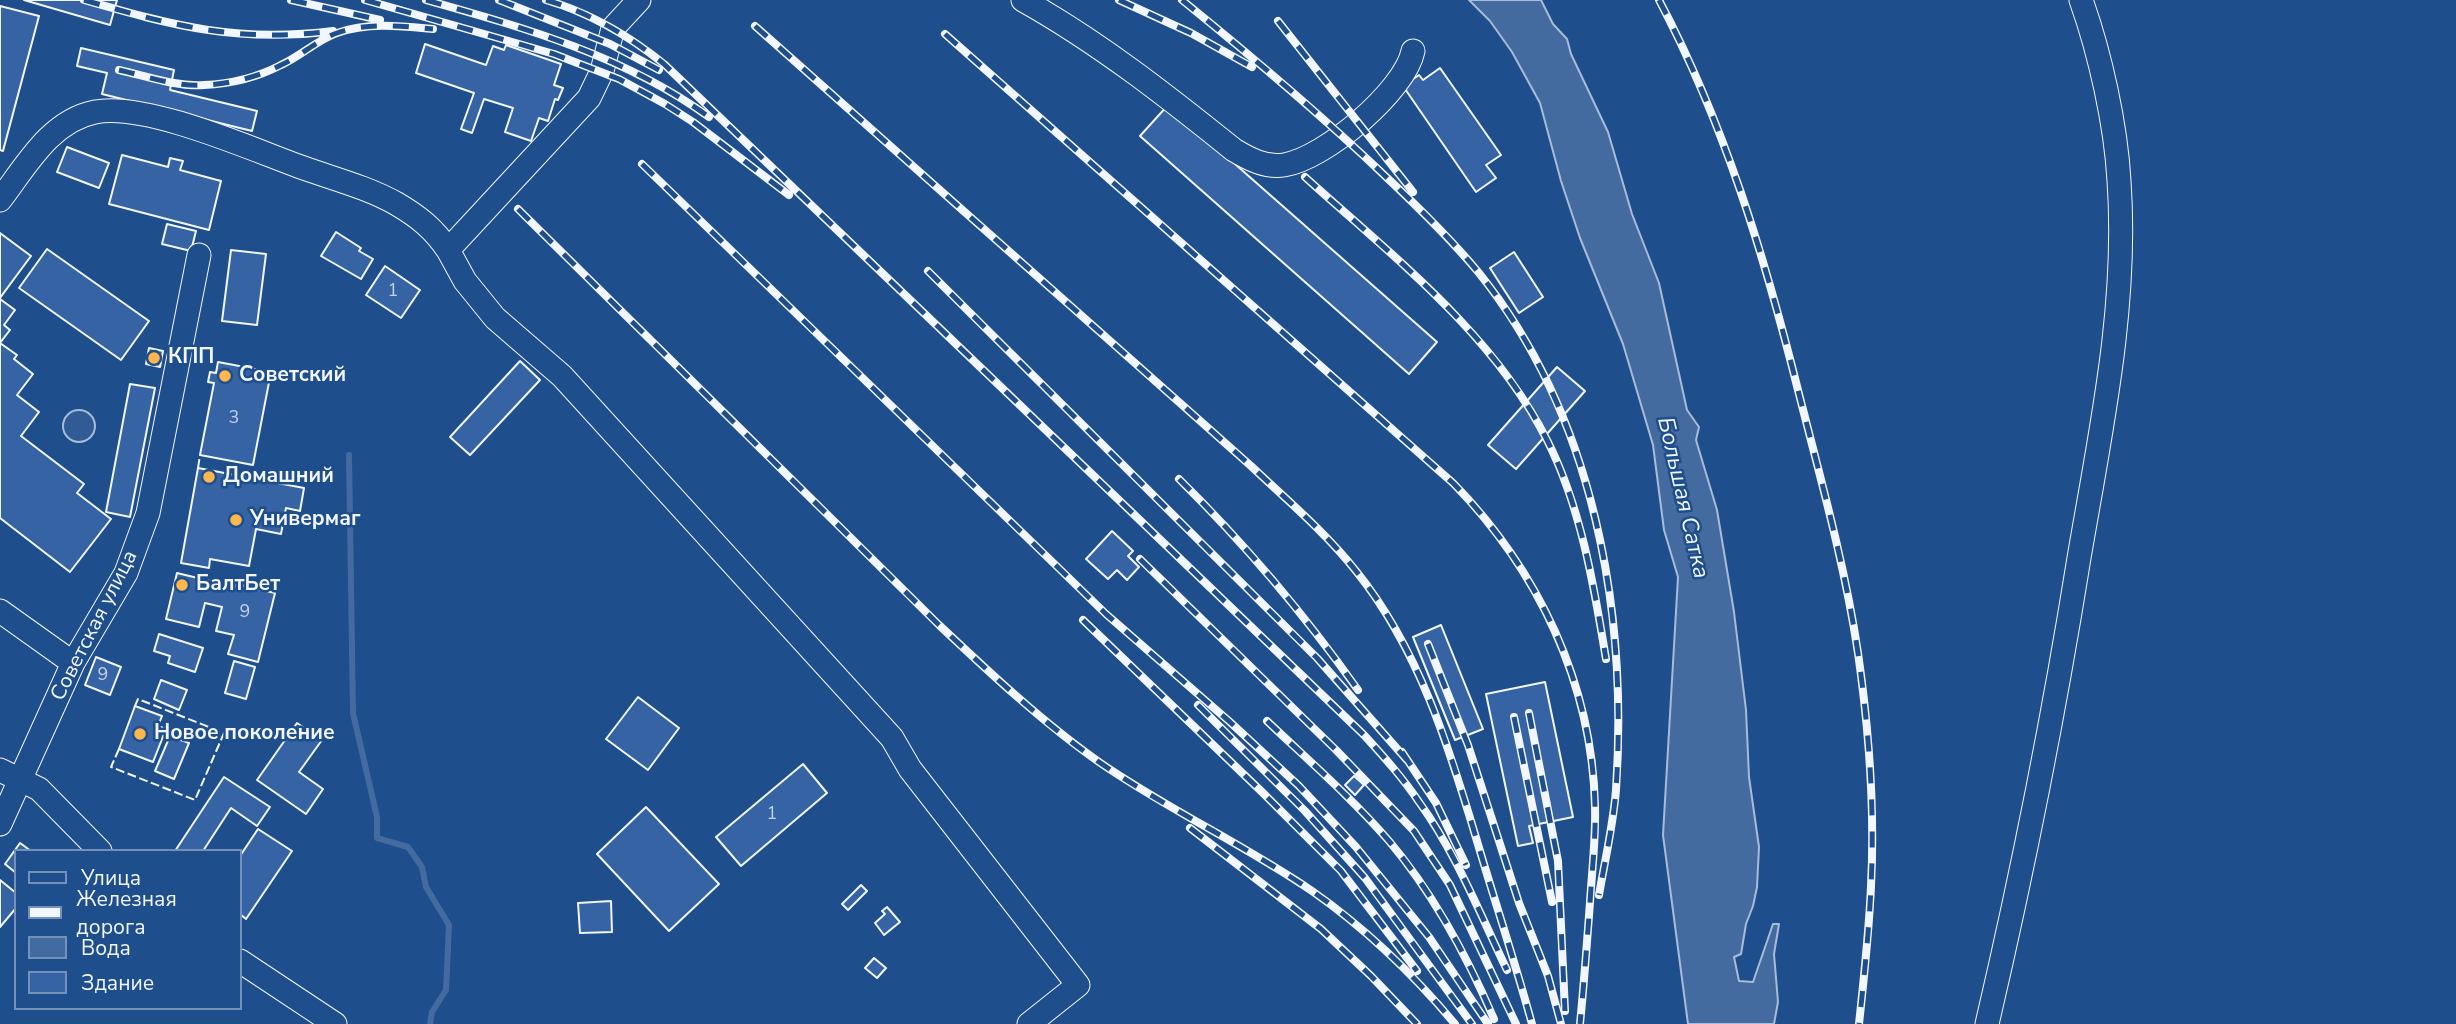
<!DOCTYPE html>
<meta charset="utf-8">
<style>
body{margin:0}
#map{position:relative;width:2456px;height:1024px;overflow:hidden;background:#1f4e8c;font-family:"Nunito Sans",sans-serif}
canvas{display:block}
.legend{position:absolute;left:14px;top:849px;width:228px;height:161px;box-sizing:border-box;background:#1f4e8c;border:2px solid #7391ba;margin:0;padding:9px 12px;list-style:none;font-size:21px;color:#f2f6ff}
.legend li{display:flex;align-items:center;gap:14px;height:35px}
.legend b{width:35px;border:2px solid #7391ba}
</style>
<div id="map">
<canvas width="2456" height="1024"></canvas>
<ul class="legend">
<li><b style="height:9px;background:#1f4e8c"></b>Улица</li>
<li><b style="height:9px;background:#f2f6ff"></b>Железная дорога</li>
<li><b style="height:19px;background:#446ba0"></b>Вода</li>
<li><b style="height:19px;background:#3563a3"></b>Здание</li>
</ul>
</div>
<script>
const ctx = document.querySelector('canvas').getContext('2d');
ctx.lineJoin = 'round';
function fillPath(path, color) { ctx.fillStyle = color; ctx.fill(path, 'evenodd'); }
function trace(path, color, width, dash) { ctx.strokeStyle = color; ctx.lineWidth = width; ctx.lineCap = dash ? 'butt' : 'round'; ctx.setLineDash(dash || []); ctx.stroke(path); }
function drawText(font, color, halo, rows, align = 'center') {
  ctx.font = font + ' "Nunito Sans",sans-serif'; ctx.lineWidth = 5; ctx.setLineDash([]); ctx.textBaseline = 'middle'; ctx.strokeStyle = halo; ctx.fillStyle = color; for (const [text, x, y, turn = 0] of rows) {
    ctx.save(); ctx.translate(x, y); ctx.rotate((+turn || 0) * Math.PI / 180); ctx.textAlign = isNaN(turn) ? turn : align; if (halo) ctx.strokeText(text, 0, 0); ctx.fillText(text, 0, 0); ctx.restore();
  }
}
const green = new Path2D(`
 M63 426a16 16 0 1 1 32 0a16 16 0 1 1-32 0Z`);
fillPath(green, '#305b95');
trace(green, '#a8bbd7', 2);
const water = new Path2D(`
 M 1469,0 L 1541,0 L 1553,24 L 1567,39 L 1571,54 L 1608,132 L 1632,214 L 1659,283 L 1687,410 L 1699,427 L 1696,440 L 1717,510 L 1734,612 L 1746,710 L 1749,777 L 1759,847 L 1757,887 L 1753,906 L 1746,924 L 1741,954 L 1734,957 L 1739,981 L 1753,982 L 1773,924 L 1779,924 L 1774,954 L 1778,1002 L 1774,1024 L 1688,1024 L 1663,835 L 1678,577 L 1664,530 L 1653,445 L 1623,344 L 1580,238 L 1561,181 L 1540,103 L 1512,52 L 1490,21 Z`);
fillPath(water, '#446ba0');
trace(water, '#a8bbd7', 2);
trace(new Path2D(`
 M 349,455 L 353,713 L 377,817 L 377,838 L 408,847 L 422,867 L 426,887 L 449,925 L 446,990 L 432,1012 L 430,1024`), '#446ba0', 6);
const building = new Path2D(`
 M 24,0 L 117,0 L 110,25 Z
 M 0,6 L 39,16 L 3,151 L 0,150 Z
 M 425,44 L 486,65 L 493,46 L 504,50 L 506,45 L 561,64 L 554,85 L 563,88 L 558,100 L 555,99 L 548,121 L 539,118 L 531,141 L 505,132 L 513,108 L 484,99 L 472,133 L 461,129 L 474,93 L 416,73 Z
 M 81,48 L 174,70 L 170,90 L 257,111 L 252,131 L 102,94 L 107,73 L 77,66 Z
 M 1440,68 L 1501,155 L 1486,165 L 1496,178 L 1476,192 L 1403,86 L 1419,75 L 1423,80 Z
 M 1168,105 L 1437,342 L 1409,374 L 1140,136 Z
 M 67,147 L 109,163 L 99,188 L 57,172 Z
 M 122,155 L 168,167 L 170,158 L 183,161 L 180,170 L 221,181 L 209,230 L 109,204 Z
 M 167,224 L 196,231 L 191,251 L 162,244 Z
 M 336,232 L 361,248 L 359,251 L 373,259 L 361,279 L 321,256 Z
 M 0,233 L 31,256 L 0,298 Z
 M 47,249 L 149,321 L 121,360 L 19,288 Z
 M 231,250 L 266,254 L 257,325 L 222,321 Z
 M 1514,252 L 1543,297 L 1519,313 L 1490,268 Z
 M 385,266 L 420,290 L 401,318 L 366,295 Z
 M 0,299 L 15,310 L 4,325 L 10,330 L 0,343 Z
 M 0,343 L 17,355 L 14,359 L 33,374 L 17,395 L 39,412 L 21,436 L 84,484 L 77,493 L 111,519 L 70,572 L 0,518 Z
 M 149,348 L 163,351 L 160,367 L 146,364 Z
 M 520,361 L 540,380 L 470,455 L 450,437 Z
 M 218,362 L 271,372 L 253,465 L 200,455 L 214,383 L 208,382 L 210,372 L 216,373 Z
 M 1557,367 L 1585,391 L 1516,469 L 1488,445 Z
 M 130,384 L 155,388 L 130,517 L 106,512 Z
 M 198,468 L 304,488 L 300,511 L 286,508 L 281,534 L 256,529 L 249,566 L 210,559 L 209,568 L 181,563 Z
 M 1112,531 L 1133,551 L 1128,556 L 1139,567 L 1127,580 L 1117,570 L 1108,579 L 1086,559 Z
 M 177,573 L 235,587 L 236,584 L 275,593 L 258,662 L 228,654 L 234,635 L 216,631 L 222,607 L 205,603 L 199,627 L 166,619 Z
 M 1441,625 L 1483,729 L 1455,740 L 1413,637 Z
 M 159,634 L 203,648 L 195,672 L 168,663 L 170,656 L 154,651 Z
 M 96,657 L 121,667 L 110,695 L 85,685 Z
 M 234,661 L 255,667 L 246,699 L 225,693 Z
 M 161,680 L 187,690 L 179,710 L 154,699 Z
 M 1545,682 L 1573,817 L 1529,826 L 1533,843 L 1518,846 L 1486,694 Z
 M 638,697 L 679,728 L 648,770 L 606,739 Z
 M 135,706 L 162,716 L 158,726 L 166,729 L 153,762 L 119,749 Z
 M 297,723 L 322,740 L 299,772 L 323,789 L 306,814 L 257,780 Z
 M 170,736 L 189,743 L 174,779 L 155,771 Z
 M 803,764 L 827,793 L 741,866 L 716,837 Z
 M 1354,776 L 1364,785 L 1355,795 L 1345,785 Z
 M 224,777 L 270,807 L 257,826 L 231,808 L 203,851 L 175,851 Z
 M 646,807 L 719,884 L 669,931 L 597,854 Z
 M 258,829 L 292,851 L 246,919 L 240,914 L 240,856 Z
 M 20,843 L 31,851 L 16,851 L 16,873 L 5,864 Z
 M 0,880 L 16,893 L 16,908 L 0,927 Z
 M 861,885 L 867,891 L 848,910 L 842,904 Z
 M 611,901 L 612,932 L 580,933 L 578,903 Z
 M 887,907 L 900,922 L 884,935 L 875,923 L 885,914 L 882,911 Z
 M 874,958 L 886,968 L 877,978 L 865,968 Z`);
fillPath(building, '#3563a3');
trace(building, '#f2f6ff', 2);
const minor = new Path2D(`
 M 639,0 L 613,28 L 602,71 L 589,98 L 448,250 L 465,281 L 495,318 L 562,376 L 892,738 L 910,769 L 1078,985 L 1029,1024
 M 1023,0 C 1098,42 1167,96 1234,150 C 1249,159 1266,168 1284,165 C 1324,159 1405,91 1413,51
 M 0,200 C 26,166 50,121 95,112 C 145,102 249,148 298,166 C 331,178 367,187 397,204 C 419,217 434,229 448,250
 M 0,611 L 73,663
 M 0,770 L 39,789 L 100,851
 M 0,824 L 73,663 L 126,573 L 148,513 L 199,255
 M 240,961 L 335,1024
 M 1987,1024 C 2023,870 2054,714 2079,558 C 2100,434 2128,307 2119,181 C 2116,125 2100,53 2081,0`);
trace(minor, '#f2f6ff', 25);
trace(minor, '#1f4e8c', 23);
const rail = new Path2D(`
 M 84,0 C 174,26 238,43 333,31
 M 291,0 L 380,20
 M 365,0 L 554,54 L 619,79 L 665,104 L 693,122 L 789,195
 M 426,0 C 525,28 625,56 709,117
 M 499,0 L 610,44 L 659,70
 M 546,0 C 590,13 628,35 664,64 L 1364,735 C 1384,757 1403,778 1419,802 C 1456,853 1480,914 1507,970
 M 1119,0 L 1191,33 L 1252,67
 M 1182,0 C 1251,56 1319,113 1383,174 C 1416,205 1450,238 1479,273 C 1594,416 1628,611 1616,790 C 1613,826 1605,860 1599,895
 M 1659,0 C 1725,125 1765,258 1799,394 C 1821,480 1845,566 1858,653 C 1869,730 1875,809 1871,886 C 1869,932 1864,978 1859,1024
 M 1278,21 L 1413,192
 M 755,26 L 1251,466 C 1287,500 1325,532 1356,571 C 1419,649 1449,747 1477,841 C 1495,902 1515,962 1532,1024
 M 945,34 L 1453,483 C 1538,570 1592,683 1595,806 C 1596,838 1592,870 1590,902 C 1587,943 1584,983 1580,1024
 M 119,70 C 146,76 176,87 204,85 C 230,84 258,77 281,65 C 301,56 317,40 337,33 C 368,22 401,26 433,29
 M 642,164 L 1106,614 L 1230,722 L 1299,786 L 1356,847 L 1429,937 L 1488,1024
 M 1305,177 C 1392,256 1493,333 1547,440 C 1581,507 1594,586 1606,659
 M 518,209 L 938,624 C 989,672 1042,722 1099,762 C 1167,809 1243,844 1312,891 C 1365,928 1413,974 1455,1024
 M 928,271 L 1317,658 L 1407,760
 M 1179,479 C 1245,544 1304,614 1358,690
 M 1140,559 L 1336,750 L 1414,831 L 1450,885 L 1516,1024
 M 1083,620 L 1261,791 L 1341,871 L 1417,971
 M 1428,644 L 1468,745 L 1519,903 L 1548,976 L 1561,1024
 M 1198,705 L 1305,811 L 1365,878 L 1472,1024
 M 1529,713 L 1558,861 L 1565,1011
 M 1514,717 L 1552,902
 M 1267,721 C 1308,760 1352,798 1389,841 C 1433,893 1467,956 1494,1019
 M 1402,752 L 1436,803 L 1466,865
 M 1190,828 L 1321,929 L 1371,976 L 1417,1024`);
trace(rail, '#f2f6ff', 8);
trace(rail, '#1f4e8c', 5, [16]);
trace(new Path2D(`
 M 198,468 L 200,455
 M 119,749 L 111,767 L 195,800 L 224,733 L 138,699 L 134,708`), '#f2f6ff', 2, [9, 3.5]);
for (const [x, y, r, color] of [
 [154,358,7,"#ffb74d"],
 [225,376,7,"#ffb74d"],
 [209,477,7,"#ffb74d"],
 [236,520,7,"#ffb74d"],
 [182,585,7,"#ffb74d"],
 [140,734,7,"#ffb74d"]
]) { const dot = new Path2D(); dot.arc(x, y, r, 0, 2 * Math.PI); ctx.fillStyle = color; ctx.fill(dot); trace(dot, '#1f4e8c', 2.5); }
drawText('18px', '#c3d1e8', null, [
 ["1",393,292],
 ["3",234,419],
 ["9",245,613],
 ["9",103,676],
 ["1",772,815]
]);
drawText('bold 21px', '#f2f6ff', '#1f4e8c', [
 ["КПП",168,358],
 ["Советский",239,376],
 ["Домашний",223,477],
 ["Универмаг",250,520],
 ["БалтБет",196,585],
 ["Новое поколение",154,734]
], 'left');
drawText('21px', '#f2f6ff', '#1f4e8c', [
 ["Советская улица",95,626,-63]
]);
drawText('italic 23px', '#f2f6ff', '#1f4e8c', [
 ["Большая Сатка",1682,498,77]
]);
</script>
